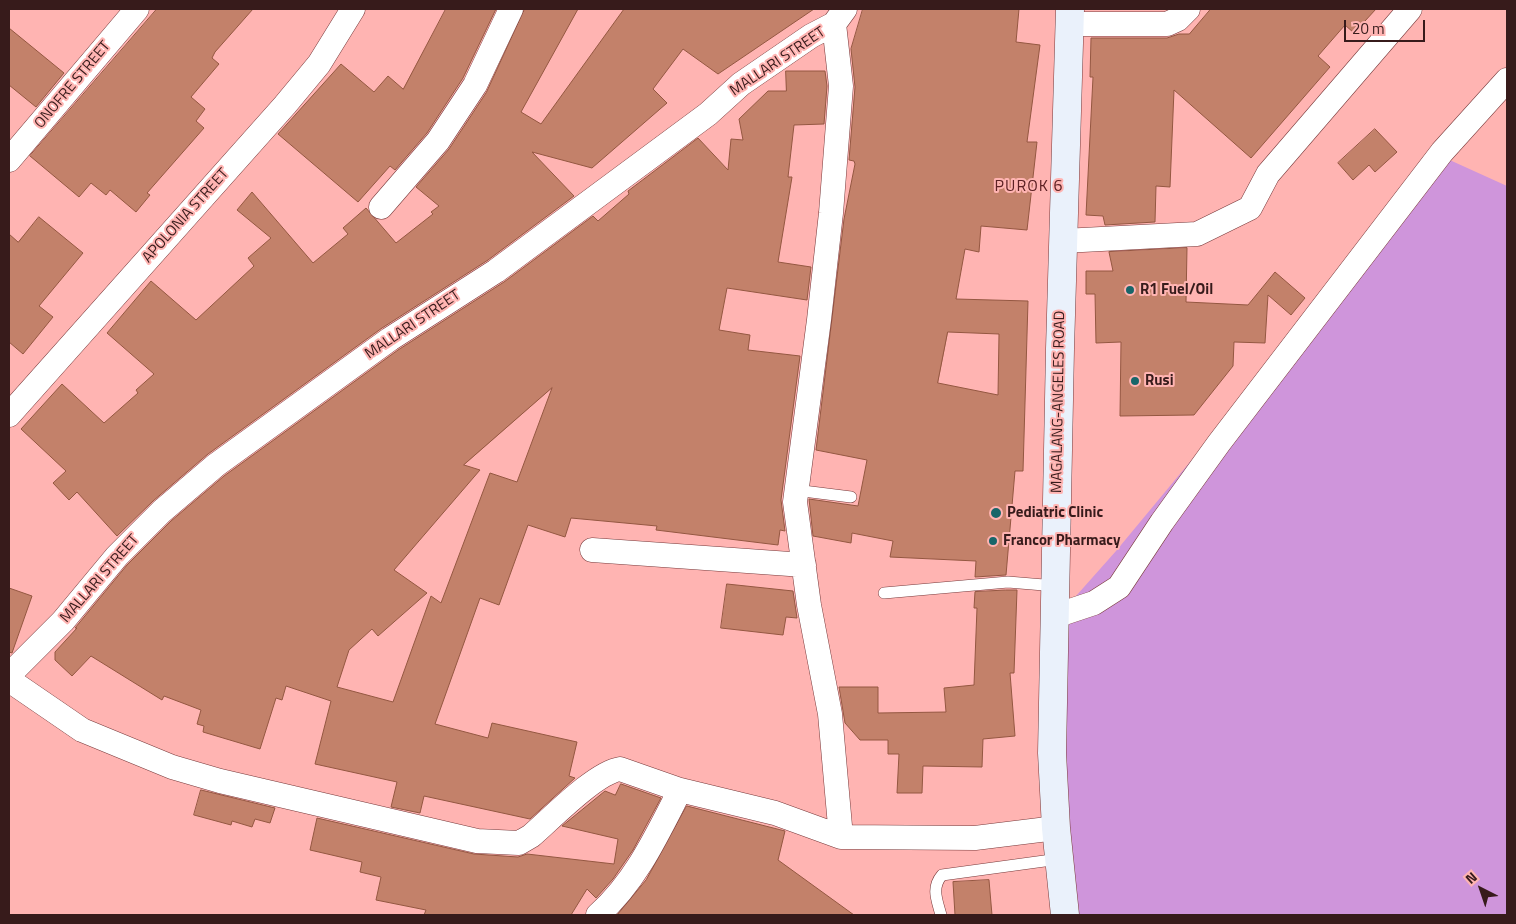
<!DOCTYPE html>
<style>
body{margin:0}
#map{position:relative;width:1516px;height:924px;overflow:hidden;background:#ffb4b2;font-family:"Titillium Web",sans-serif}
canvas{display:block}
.frame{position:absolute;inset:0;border:10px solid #371b1b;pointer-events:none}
.north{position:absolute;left:1456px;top:864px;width:50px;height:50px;-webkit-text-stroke:4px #ffb4b2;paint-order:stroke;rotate:319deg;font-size:14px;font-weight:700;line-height:20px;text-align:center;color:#371b1b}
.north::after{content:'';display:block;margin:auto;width:18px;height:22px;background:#371b1b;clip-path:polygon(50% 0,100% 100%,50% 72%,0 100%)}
.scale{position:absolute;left:1344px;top:20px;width:81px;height:22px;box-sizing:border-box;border:2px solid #371b1b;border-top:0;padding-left:6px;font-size:15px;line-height:18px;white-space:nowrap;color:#371b1b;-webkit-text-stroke:4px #ffb4b2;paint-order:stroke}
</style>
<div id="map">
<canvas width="1516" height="924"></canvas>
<div class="frame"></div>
<div class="north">N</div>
<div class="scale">20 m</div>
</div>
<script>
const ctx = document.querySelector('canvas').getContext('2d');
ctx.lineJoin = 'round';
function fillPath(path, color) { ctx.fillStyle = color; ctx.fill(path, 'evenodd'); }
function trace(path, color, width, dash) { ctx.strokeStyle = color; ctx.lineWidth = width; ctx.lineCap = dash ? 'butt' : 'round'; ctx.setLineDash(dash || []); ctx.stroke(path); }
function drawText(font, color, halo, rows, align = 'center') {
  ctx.font = font + ' "Titillium Web",sans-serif'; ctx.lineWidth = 4; ctx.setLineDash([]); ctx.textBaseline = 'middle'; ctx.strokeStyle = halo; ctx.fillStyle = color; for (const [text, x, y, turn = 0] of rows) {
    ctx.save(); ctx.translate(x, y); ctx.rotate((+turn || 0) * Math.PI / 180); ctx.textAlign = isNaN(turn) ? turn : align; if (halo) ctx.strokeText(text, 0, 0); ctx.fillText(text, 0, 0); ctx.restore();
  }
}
fillPath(new Path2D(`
 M 1443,157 L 1507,186 L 1507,915 L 1072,915 L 1060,614 L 1116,551 Z`), '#cf95db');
const building = new Path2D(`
 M 157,9 L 253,9 L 215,52 L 212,58 L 219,64 L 191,97 L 205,109 L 196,121 L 204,128 L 147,193 L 150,195 L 136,212 L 110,190 L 106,195 L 91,183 L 79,197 L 30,156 Z
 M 446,9 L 496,9 L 463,78 L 427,133 L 395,170 L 390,166 L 358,202 L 278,134 L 341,64 L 374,92 L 388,76 L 403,89 Z
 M 525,9 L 578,9 L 521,112 L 541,124 L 624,9 L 814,9 L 718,74 L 683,49 L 653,89 L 667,103 L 592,168 L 532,152 L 574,196 L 488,260 L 382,328 L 208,454 L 153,501 L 117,536 L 77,492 L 69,500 L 53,483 L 66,471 L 21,429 L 62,384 L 104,423 L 138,393 L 136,390 L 154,374 L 107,333 L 151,281 L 196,320 L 254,266 L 248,258 L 271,238 L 237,210 L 252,192 L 313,263 L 348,234 L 343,228 L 366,208 L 396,243 L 433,214 L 431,212 L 439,206 L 416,187 L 449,149 L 486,93 Z
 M 863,9 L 1019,9 L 1016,42 L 1040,45 L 1027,142 L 1037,142 L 1027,230 L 981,226 L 979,252 L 965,249 L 956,299 L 1028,301 L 1023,471 L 1015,471 L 1006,575 L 975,577 L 976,561 L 890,557 L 893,541 L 852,533 L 851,543 L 813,536 L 809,499 L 858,506 L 867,460 L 816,450 L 844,219 L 855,164 L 854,161 L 849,160 L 855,87 L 851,49 ZM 948,332 L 999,334 L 998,395 L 938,383 Z
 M 1211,9 L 1376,9 L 1354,33 L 1345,25 L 1318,56 L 1330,67 L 1251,158 L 1174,90 L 1170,187 L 1156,186 L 1155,222 L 1105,225 L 1103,216 L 1086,215 L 1093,77 L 1090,77 L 1091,38 L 1167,38 L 1179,34 L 1189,34 Z
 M 9,28 L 64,73 L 36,107 L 9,85 Z
 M 786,71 L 825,71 L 827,86 L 824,124 L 794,125 L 788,177 L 792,177 L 778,262 L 811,267 L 807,300 L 727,288 L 719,330 L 750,335 L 748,350 L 800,356 L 781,500 L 785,531 L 780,530 L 778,545 L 656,530 L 657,526 L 571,518 L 565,537 L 528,525 L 499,605 L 480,598 L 435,724 L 488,738 L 492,723 L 577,742 L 569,776 L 575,778 L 530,819 L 424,796 L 420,813 L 391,807 L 397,782 L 315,764 L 331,701 L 286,686 L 282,700 L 276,698 L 260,749 L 203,732 L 204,726 L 197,724 L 201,710 L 164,696 L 162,700 L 91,656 L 72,676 L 55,660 L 55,652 L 77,628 L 75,628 L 127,565 L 171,521 L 224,476 L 398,350 L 504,282 L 593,216 L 598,221 L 629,194 L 628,191 L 698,138 L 728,170 L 731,139 L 743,140 L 739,119 L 768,91 L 786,91 ZM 552,388 L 517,482 L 490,473 L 441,603 L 431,596 L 393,702 L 337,687 L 349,650 L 372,629 L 378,636 L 427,593 L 394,570 L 480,470 L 464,465 Z
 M 1375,129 L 1397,152 L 1375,172 L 1369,165 L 1353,180 L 1338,163 Z
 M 39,217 L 83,253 L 39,306 L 53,317 L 23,354 L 9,342 L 9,234 L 18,242 Z
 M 1187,248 L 1186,302 L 1248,305 L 1275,272 L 1305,298 L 1291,315 L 1268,295 L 1265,343 L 1234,342 L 1233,366 L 1194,415 L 1120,416 L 1121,342 L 1096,343 L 1095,294 L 1086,294 L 1086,271 L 1113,271 L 1109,252 Z
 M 727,584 L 793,591 L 797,618 L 786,617 L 783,635 L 721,628 Z
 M 9,588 L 32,596 L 12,653 L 9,652 Z
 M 1006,590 L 1017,590 L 1014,673 L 1010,673 L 1015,736 L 983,739 L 982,767 L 923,766 L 922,793 L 897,793 L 899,754 L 888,754 L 888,740 L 860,740 L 845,723 L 839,687 L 878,687 L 878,713 L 946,712 L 944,688 L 974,685 L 977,608 L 974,608 L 975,592 Z
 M 621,784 L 661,798 L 633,850 L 613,879 L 596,898 L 587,889 L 571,915 L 424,915 L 426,910 L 376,900 L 381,877 L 360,872 L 362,862 L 310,850 L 317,818 L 474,854 L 518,857 L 527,854 L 614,864 L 618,839 L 562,826 L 605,791 L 615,795 Z
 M 201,790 L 275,808 L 270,823 L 255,819 L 252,827 L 232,821 L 231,825 L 194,815 Z
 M 687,806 L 785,831 L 778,860 L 854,915 L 617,915 L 646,880 Z
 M 989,880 L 992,915 L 955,915 L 953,882 Z`);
fillPath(building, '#c3816a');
trace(building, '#945741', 1);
const lane = new Path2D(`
 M 795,490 L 851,497
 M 884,593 L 1008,582 L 1056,586
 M 941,915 C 937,900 931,888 942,875 L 1059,859`);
const street = new Path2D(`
 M 834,24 L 841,86 L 831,213 L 819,320 L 795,502 L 809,605 L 830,714 L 841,837
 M 1069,24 L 1167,24 L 1178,19 L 1188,9
 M 9,160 L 137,9
 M 381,207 L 438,141 L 475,85 L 511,9
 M 1063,241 L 1197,234 L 1250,208 L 1268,174 L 1410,9
 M 9,415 L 285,105 L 319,64 L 353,9
 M 592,550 L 804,565
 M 1055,616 L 1094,603 L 1119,587 L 1162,522 L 1219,443 L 1442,152 L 1507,80
 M 9,675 L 63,621 L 117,556 L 162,511 L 216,465 L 390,339 L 496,271 L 708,114 L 741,84 L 811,36 L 834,24 L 845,9
 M 9,680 L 82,730 L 172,767 L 220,781 L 477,841 L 519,843 L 531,836 C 552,818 595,773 620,769 L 680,790 L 775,813 L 841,837 L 975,838 L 1056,828
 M 598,915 C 636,881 657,835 680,790`);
const secondary = new Path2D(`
 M 1065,915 L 1056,828 L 1052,753 L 1060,349 L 1070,9`);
trace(lane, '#78393a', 12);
trace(street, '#78393a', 25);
trace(secondary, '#78393a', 29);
trace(lane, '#fff', 11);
trace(street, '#fff', 24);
trace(secondary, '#eaf1fb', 28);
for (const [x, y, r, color] of [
 [1130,290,5,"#18666a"],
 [1135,381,5,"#18666a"],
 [996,513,6,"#18666a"],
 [993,541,5,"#18666a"]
]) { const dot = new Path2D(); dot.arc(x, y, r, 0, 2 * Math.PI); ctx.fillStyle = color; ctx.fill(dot); trace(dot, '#ffb4b2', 2); }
drawText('15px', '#371b1b', '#ffb4b2', [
 ["MALLARI STREET",778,62,-34],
 ["ONOFRE STREET",73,85,-50],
 ["APOLONIA STREET",186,216,-48],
 ["MALLARI STREET",413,325,-34],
 ["MAGALANG-ANGELES ROAD",1059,402,-89],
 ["MALLARI STREET",100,579,-49]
]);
drawText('bold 15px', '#371b1b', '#ffb4b2', [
 ["R1 Fuel/Oil",1140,290],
 ["Rusi",1145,381],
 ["Pediatric Clinic",1007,513],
 ["Francor Pharmacy",1003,541]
], 'left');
ctx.letterSpacing = '1px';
drawText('16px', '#5d2124', '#ffb4b2', [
 ["PUROK 6",1029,187]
]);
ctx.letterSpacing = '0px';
</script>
